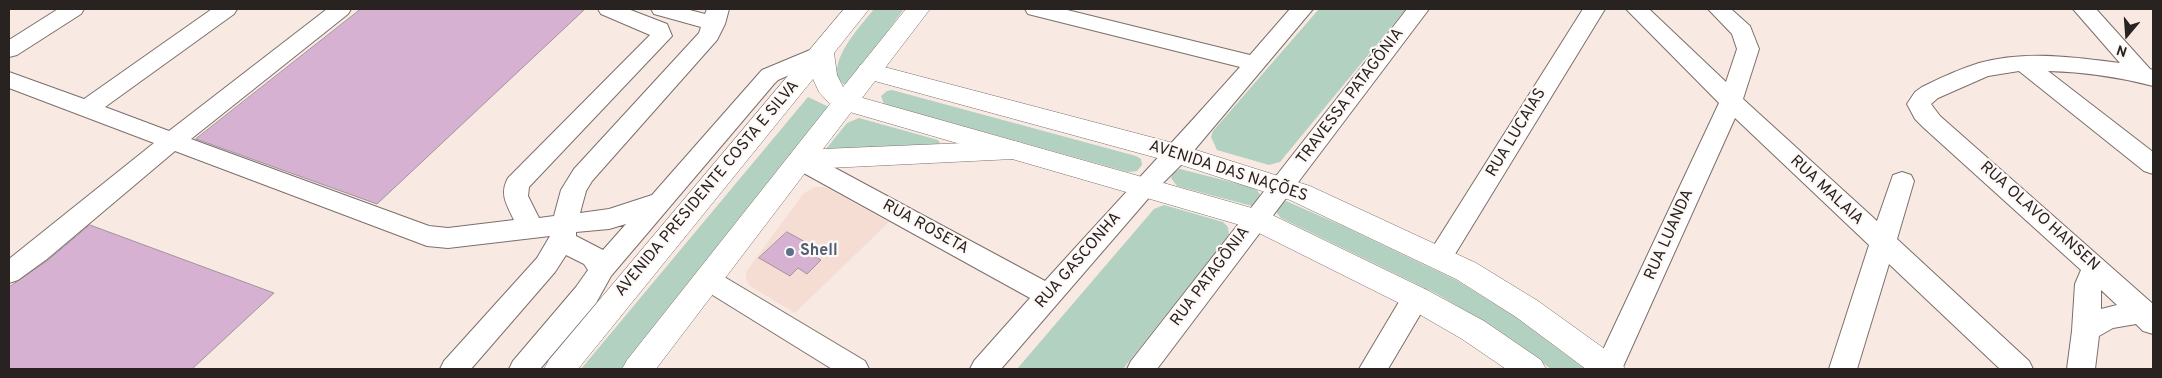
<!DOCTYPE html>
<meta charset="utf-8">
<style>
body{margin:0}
#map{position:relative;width:2162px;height:378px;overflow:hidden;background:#f8e9e3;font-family:Overpass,sans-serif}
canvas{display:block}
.frame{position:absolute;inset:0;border:10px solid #282321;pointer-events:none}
.north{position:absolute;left:2102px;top:10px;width:50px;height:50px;-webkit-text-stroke:4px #fef8f6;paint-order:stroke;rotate:198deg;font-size:14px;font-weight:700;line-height:20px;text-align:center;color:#282321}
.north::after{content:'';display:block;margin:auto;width:18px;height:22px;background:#282321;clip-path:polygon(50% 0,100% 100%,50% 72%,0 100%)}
</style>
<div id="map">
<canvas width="2162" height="378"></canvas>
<div class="frame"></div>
<div class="north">N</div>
</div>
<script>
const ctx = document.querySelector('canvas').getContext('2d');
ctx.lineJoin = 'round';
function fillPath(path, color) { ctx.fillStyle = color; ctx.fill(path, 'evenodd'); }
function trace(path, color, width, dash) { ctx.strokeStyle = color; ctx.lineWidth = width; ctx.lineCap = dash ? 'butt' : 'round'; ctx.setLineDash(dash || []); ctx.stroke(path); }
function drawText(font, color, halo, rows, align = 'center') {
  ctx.font = font + ' Overpass,sans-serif'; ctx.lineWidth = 4.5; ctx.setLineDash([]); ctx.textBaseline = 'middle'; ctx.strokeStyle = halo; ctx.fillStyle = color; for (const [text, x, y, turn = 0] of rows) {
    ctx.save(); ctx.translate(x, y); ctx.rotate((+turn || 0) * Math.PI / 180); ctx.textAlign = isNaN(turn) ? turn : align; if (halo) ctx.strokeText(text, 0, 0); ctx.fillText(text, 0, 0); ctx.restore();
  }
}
fillPath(new Path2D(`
 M 814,187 L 824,187 L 829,189 L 889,222 L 795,313 L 750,286 L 746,279 L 746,272 L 803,194 Z`), '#f5ddd3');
fillPath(new Path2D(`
 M 874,9 L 904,9 L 849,84 L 843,84 L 837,77 C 834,53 860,27 874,9 Z
 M 1319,9 L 1406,9 L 1280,162 L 1269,165 L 1217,150 L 1211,137 L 1213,131 Z
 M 892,90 L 1136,156 L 1141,159 L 1142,165 L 1137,171 L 1128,172 L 884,104 L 881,96 L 887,91 Z
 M 808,97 L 829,107 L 622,369 L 581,369 Z
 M 859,118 L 938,140 L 940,143 L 939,144 L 826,149 L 847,123 Z
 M 1180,169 L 1251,187 L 1257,190 L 1261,196 L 1255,205 L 1252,206 L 1177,186 L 1171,178 L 1173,173 Z
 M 1286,201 L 1343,226 L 1456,280 L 1519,319 L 1585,369 L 1551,369 L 1493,327 L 1437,294 L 1281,218 L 1276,212 L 1281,203 Z
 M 1164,205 L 1223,222 L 1228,227 L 1229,235 L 1123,369 L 1017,369 L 1154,209 Z`), '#b3d1c1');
const building = new Path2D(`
 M 361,9 L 585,9 L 377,204 L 196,139 Z
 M 90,225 L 274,293 L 192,369 L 9,369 L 9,287 L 48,260 Z
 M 787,232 L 818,249 L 812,255 L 821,260 L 807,274 L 798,268 L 790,276 L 759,258 Z`);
fillPath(building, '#d7b1d1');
trace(building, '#9e949d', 1);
const minor = new Path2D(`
 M 58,9 L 84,9 L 81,14 L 17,55 L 9,57 L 9,40 Z
 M 212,9 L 237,9 L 234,14 L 105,107 L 169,131 L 327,9 L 351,9 L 348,14 L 191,139 L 429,226 L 448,228 L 514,220 C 507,205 499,194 508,178 L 650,35 L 601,14 L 598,9 L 628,9 L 667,24 L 672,36 L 529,187 L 528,196 L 539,218 L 554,216 L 561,190 L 574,169 L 699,33 L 701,27 L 654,14 L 651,9 L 686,9 L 705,14 L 707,9 L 729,9 L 725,24 L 717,40 L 592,181 L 586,191 L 580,213 L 609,209 L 652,195 L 762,70 L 822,45 L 830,47 L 833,52 L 830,57 L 778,80 L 774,84 L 611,276 L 596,303 L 540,369 L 509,369 L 513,361 L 576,287 L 588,270 L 584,264 L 566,255 L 555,272 L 471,369 L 440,369 L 444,361 L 537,258 L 550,236 L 448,248 L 427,246 L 175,151 L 47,259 L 18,280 L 9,283 L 9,259 L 154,143 L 9,88 L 9,72 L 84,99 ZM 626,224 L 603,250 L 576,236 L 576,232 L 609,229 Z
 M 1025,9 L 1063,9 L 1250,55 L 1290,9 L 1313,9 L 1186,160 L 1153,193 L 1001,369 L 970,369 L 974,361 L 1030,298 L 791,166 L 788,160 L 791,154 L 800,151 L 809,154 L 1045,281 C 1110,209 1176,139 1240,67 L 1028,14 Z
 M 1407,9 L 1429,9 L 1157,369 L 1127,369 L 1131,361 Z
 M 1583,9 L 1605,9 L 1449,264 L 1440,267 L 1431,264 L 1427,257 L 1431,250 Z
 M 1626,9 L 1649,9 L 1726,82 L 1737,49 L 1732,34 L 1708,9 L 1731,9 L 1750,26 L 1759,49 L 1743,99 L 1877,221 L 1893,175 L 1902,172 L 1911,175 L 1914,181 L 1897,239 L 2029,361 L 2033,369 L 2000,369 L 1889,264 L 1857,369 L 1829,369 L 1869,245 L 1735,118 L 1622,369 L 1594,369 L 1719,103 Z
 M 2073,9 L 2096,9 L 2150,69 L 2153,70 L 2153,86 C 2119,77 2084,72 2048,71 L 2153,152 L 2153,174 L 2144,171 L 2019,71 L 1988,76 L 1938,98 L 1931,104 L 1940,116 L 2153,304 L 2153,334 L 2143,331 L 2136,324 L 2113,328 L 2099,336 L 2095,369 L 2067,369 L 2072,331 L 2075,284 L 2081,270 L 1924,128 L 1915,119 L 1907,104 L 1915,92 L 1922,87 C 1940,78 1960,69 1979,63 C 2025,50 2073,57 2120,63 ZM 2101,290 L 2117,305 L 2101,309 Z
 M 707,269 L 716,272 L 865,361 L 869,369 L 832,369 L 698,286 L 694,279 L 698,272 Z
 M 1416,287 L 1426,290 L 1430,298 L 1388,369 L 1359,369 L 1406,290 Z`);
const major = new Path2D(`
 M 869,63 L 1177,144 L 1310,186 L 1476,263 L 1538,301 L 1620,360 L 1625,369 L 1586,369 L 1516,317 L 1456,279 L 1290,200 L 1172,162 L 860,77 L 857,71 L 860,65 Z
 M 845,93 L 1266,212 L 1427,290 L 1484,321 L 1541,360 L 1546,369 L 1506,369 L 1462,339 L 1405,306 L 1247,227 L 836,108 L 832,102 L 836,96 Z`);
const highway = new Path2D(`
 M 844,9 L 869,9 L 834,53 L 837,75 L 843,87 L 906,9 L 930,9 L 823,149 L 1013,141 L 1022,143 L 1026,150 L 1022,157 L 1013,159 L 808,169 L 656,369 L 622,369 L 627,360 L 830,104 L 819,92 L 813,79 L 578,369 L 544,369 L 549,360 Z`);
trace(minor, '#7c6f6a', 2);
trace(major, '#7c6f6a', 1);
trace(highway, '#7c6f6a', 1);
fillPath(minor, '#fff');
fillPath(major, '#fff');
fillPath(highway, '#fff');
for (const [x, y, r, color] of [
 [790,252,5,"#5c6f8a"]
]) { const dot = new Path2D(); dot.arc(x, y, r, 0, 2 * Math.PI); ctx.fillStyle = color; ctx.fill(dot); trace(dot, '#fef8f6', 2); }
drawText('16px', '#282321', '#fef8f6', [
 ["TRAVESSA PATAGÔNIA",1351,97,-53],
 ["RUA LUCAIAS",1517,133,-59],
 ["AVENIDA DAS NAÇÕES",1228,172,18],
 ["AVENIDA PRESIDENTE COSTA E SILVA",708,189,-50],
 ["RUA MALAIA",1826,191,43],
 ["RUA OLAVO HANSEN",2039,217,42],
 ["RUA ROSETA",925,228,29],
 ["RUA LUANDA",1670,235,-66],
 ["RUA GASCONHA",1079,261,-49],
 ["RUA PATAGÔNIA",1211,277,-53]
]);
drawText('bold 16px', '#4e5e75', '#fef8f6', [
 ["Shell",800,252]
], 'left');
</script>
